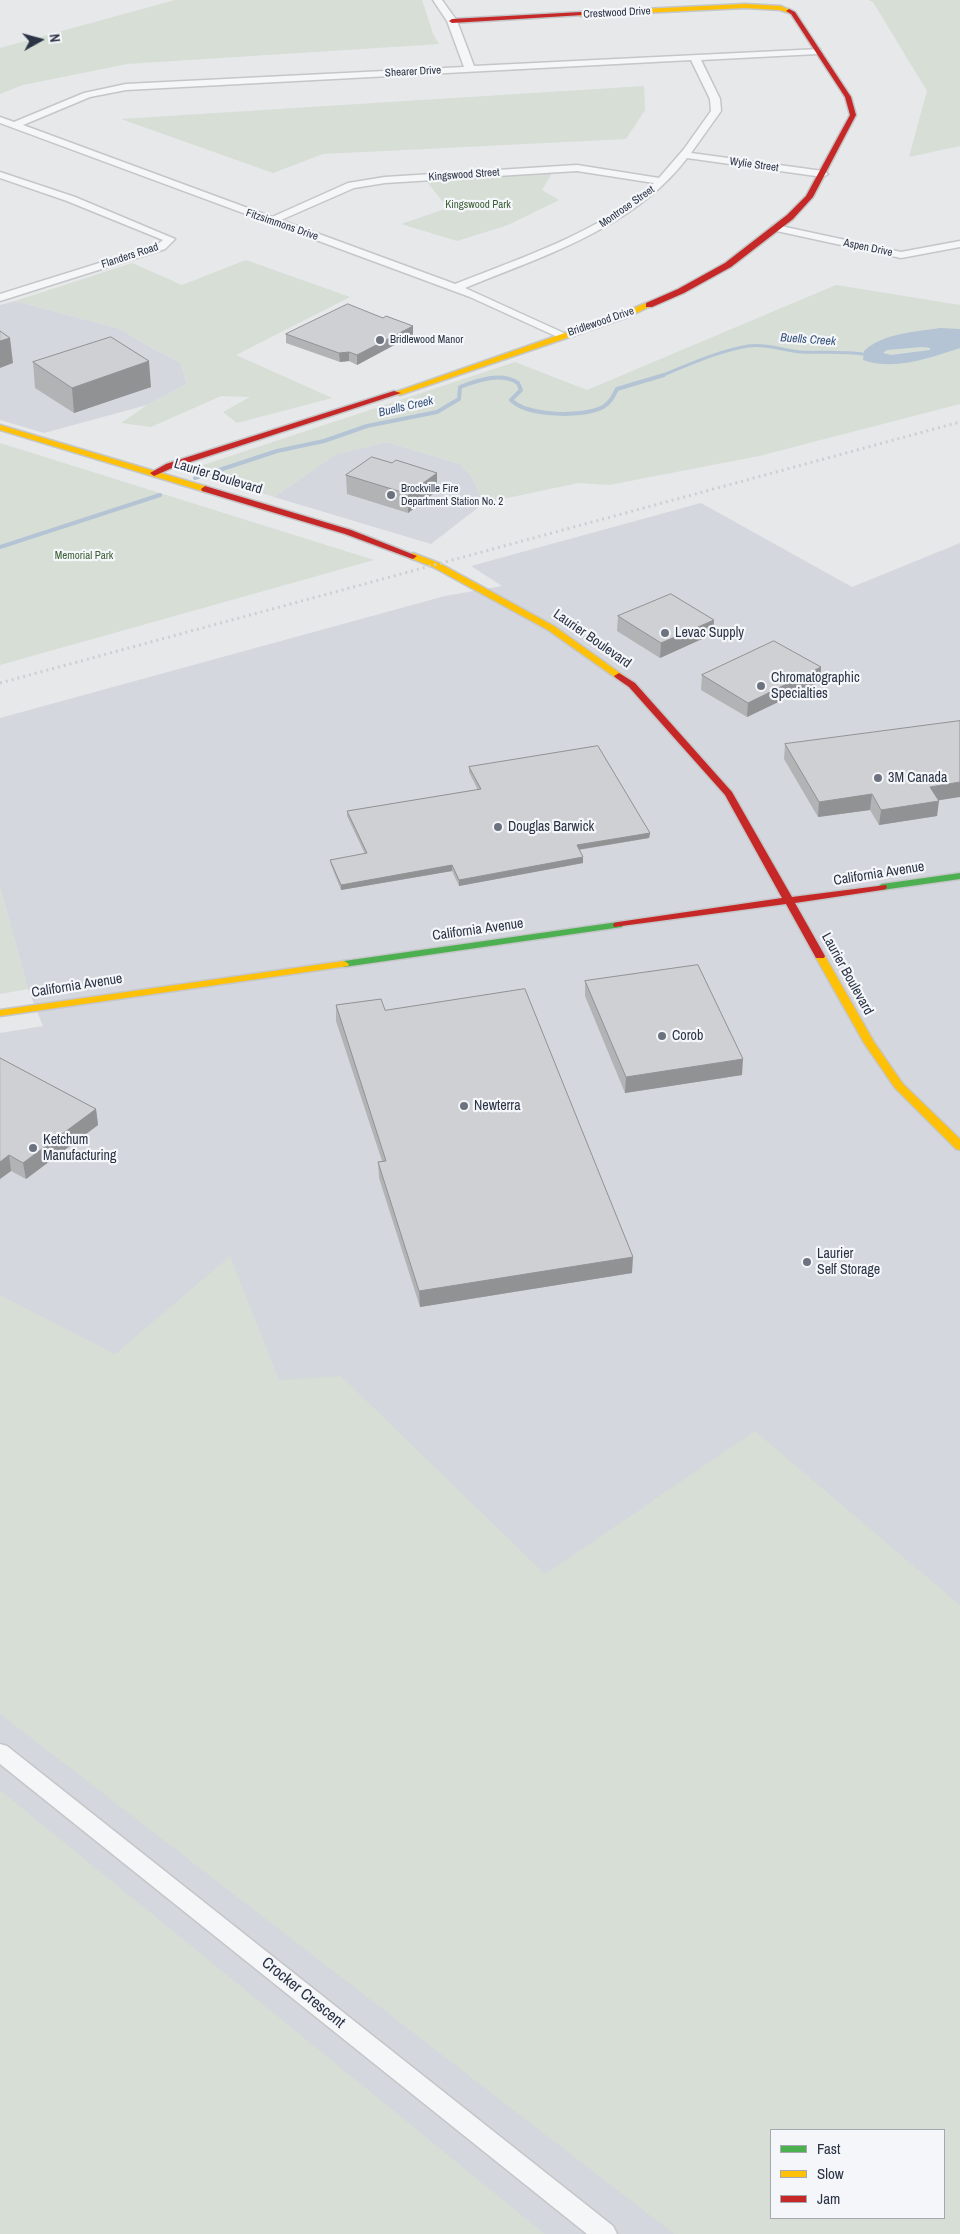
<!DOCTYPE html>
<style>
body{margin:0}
#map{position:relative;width:960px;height:2234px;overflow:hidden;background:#e6e8ea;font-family:"Archivo Narrow",sans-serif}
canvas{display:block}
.legend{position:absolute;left:770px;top:2129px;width:175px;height:90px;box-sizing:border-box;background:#f4f6f9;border:1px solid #a4a8b1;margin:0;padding:6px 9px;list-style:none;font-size:15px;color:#2b3445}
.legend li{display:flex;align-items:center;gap:10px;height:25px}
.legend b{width:25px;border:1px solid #a4a8b1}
.north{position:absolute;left:15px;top:15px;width:50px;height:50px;-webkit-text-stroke:4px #f4f6f9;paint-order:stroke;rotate:83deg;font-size:14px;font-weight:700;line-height:20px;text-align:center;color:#2b3445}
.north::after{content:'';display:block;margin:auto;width:18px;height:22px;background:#2b3445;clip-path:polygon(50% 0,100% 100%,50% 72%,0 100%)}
</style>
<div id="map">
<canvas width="960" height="2234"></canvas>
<ul class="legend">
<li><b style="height:6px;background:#4caf50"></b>Fast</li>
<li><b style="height:6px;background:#ffc107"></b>Slow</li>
<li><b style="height:6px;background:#c62828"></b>Jam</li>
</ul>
<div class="north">N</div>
</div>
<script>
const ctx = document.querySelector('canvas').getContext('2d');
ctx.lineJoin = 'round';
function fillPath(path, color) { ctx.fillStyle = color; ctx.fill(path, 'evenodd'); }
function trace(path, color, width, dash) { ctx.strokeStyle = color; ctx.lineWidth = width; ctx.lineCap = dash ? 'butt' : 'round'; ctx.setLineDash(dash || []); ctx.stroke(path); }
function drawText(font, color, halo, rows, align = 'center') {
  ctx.font = font + ' "Archivo Narrow",sans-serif'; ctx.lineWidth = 4.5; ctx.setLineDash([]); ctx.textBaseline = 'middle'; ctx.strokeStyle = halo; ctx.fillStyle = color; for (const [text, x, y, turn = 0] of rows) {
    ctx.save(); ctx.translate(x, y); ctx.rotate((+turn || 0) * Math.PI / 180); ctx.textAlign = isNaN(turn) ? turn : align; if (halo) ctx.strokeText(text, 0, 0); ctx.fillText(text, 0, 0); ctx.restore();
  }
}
fillPath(new Path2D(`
 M 15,301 L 121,329 L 148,346 L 180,362 L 187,384 L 147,405 L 44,433 L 0,420 L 0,305 Z
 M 387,442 L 460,464 L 472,477 L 484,503 L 431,544 L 274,497 L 336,454 Z
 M 701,503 L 852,587 L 960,543 L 960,2234 L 0,2234 L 0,1033 L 43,1026 L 28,989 L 0,887 L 0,718 L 445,596 L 502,586 L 471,566 ZM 771,2130 L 944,2130 L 944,2218 L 771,2218 Z`), '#d4d7dd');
fillPath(new Path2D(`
 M 175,0 L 422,0 L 433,34 L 439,44 L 127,64 L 23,85 L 0,94 L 0,48 Z
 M 868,0 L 960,0 L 960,146 L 909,157 L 927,91 L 873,2 Z
 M 644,86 L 645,110 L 626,139 L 323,154 L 273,173 L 121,119 Z
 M 552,173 L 542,190 L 559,200 L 508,225 L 457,241 L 401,224 L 448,208 L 426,181 Z
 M 246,260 L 350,297 L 236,355 L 332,398 L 237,423 L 223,412 L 250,397 L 221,396 L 151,427 L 121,423 L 147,405 L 187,384 L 180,362 L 148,346 L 121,329 L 15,301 L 132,263 L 182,285 Z
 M 836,285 L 960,305 L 960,404 L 759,456 L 609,485 L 578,483 L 484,503 L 472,477 L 460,464 L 387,442 L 336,454 L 274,497 L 191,469 L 515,362 L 587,390 Z
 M 0,443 L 374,560 L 0,665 Z
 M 0,887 L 28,989 L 0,994 Z
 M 230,1256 L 279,1380 L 341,1376 L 545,1574 L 755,1431 L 960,1605 L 960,2234 L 674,2234 L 0,1714 L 0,1295 L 115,1354 ZM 771,2130 L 944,2130 L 944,2218 L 771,2218 Z
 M 0,1790 L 545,2234 L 0,2234 Z`), '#d6ded6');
fillPath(new Path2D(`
 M 940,328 L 960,329 L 960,348 C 930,358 894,371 863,360 L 864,351 C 883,333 915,332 940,328 ZM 922,347 L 930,348 L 930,350 L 891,355 L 883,353 L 887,350 Z`), '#b4c4d5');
trace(new Path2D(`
 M 661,376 C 688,365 718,351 748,346 C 766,343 784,351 802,352 C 822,353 842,351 863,354`), '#b4c4d5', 3);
trace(new Path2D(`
 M 195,478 L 277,451 L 324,441 L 367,426 L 437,412 L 459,399 L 460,387 C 478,380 501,372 518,383 L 521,390 L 511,400 C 527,416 583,418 603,407 C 610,403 613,397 617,389 L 664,375
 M 0,547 L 160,495`), '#b4c4d5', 4);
const street = new Path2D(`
 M 433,0 L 442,0 L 457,21 L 474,66 L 820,49 L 820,53 L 817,54 L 701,60 L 720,99 L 721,111 L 691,153 L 823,171 L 828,174 L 823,177 L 687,158 C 634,228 543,256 465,288 L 566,334 L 568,336 L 562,339 L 470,297 L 0,123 L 0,117 L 14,122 L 84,93 L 126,84 L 464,67 L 447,21 ZM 691,60 L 710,99 L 711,111 L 684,149 L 659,178 L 577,165 L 385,177 L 348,183 L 272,217 L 23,125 L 90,97 L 126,90 ZM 577,171 L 654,183 C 599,233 523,257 455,284 L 281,220 L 354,188 L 385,183 Z
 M 0,172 L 75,197 L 175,239 L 165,249 L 0,301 L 0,294 L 157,245 L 163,240 L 67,201 L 0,178 Z
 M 776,225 L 901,252 L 960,241 L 960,247 L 901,258 L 772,230 L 772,226 Z
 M 0,1744 L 7,1746 L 613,2226 L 617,2234 L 587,2234 L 0,1764 Z`);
const fast = new Path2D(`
 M 960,873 L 960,879 L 882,890 L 877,887 L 882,884 Z
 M 618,922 L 622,923 L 623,925 L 622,927 L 344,967 L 339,964 L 344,961 Z`);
const slow = new Path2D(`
 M 745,4 L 781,6 L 792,11 L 789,13 L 780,10 L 745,8 L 581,16 L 578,14 L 581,12 Z
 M 646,303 L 653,305 L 628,317 L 400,395 L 393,393 L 622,313 Z
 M 0,425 L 208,487 L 209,489 L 205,492 L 202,491 L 0,430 Z
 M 413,553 L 439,563 L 554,626 L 624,676 L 619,679 L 616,678 L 548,630 L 433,567 L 410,558 L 409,556 Z
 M 820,953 L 825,956 L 874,1042 L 903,1084 L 960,1139 L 960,1150 L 956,1149 L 895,1088 L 864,1043 L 815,956 Z
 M 344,961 L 349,964 L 348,966 L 0,1016 L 0,1010 Z`);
const jam = new Path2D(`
 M 789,9 L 795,12 L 851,97 L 856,115 L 813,197 L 793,219 L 731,267 L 684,293 L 652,307 L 646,307 L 646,303 L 678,289 L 725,263 L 787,215 L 806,196 L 850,115 L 845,97 L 791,14 L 786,11 Z
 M 581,12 L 583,13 L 583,15 L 452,23 L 449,21 L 452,19 Z
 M 394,391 L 401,393 L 172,468 L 154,476 L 150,473 L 166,464 Z
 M 205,486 L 351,530 L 417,556 L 413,559 L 410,558 L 345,534 L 202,491 L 201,489 Z
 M 619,673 L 635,683 L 732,792 L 792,897 L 886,885 L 887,887 L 886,889 L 882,890 L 795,903 L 825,956 L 824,958 L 816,958 L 786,904 L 614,927 L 613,925 L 614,923 L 618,922 L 782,898 L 725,795 L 629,687 L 616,678 L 614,676 Z`);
trace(street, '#c4c6c8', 3);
trace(fast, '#c4c6c8', 3);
trace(slow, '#c4c6c8', 3);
trace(jam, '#c4c6c8', 3);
fillPath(street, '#f5f6f7');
fillPath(fast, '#4caf50');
fillPath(slow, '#ffc107');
fillPath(jam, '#c62828');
trace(new Path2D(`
 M 0,683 L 960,422`), '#cecfd2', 3, [2, 4]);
fillPath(new Path2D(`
 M 383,318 L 413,326 L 413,335 L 357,365 L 349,361 L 340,362 L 286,343 L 286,334 Z
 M 33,362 L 151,387 L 74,413 L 35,388 Z
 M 346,475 L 437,491 L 408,513 L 347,494 Z
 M 618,616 L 713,634 L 660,658 L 617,631 Z
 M 821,667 L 820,682 L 747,717 L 701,690 L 702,675 Z
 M 785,744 L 938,800 L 937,816 L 879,825 L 870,810 L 818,817 L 784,759 Z
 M 469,767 L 650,833 L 649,838 L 579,850 L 583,857 L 583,863 L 459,886 L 452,871 L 341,890 L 331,865 L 330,860 L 365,854 L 347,816 L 347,811 L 478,790 L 469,772 Z
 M 585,981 L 742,1075 L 625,1093 L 585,996 Z
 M 336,1005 L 385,1010 L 632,1273 L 420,1307 L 379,1178 L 378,1162 L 382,1161 L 336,1021 Z
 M 0,1058 L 96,1109 L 98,1125 L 26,1179 L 11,1171 L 0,1179 Z`), '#b1b3b5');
fillPath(new Path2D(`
 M 413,326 L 413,335 L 357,365 L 357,355 Z
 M 10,338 L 13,363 L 0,368 L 0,341 Z
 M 349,352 L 349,361 L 340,362 L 339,353 Z
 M 149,361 L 151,387 L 74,413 L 72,388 Z
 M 437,473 L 437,491 L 408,513 L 408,494 Z
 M 714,620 L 713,634 L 660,658 L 661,643 Z
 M 821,667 L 820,682 L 747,717 L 748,703 Z
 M 960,782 L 960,797 L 928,802 L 930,787 Z
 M 872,794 L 870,810 L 818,817 L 819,802 Z
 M 939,801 L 937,816 L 879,825 L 881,810 Z
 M 650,833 L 649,838 L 576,850 L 577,845 Z
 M 583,857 L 583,863 L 459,886 L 459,880 Z
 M 452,865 L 452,871 L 341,890 L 341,885 Z
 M 743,1059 L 742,1075 L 625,1093 L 626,1077 Z
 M 96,1109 L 98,1125 L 26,1179 L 23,1163 Z
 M 9,1155 L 11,1171 L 0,1179 L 0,1162 Z
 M 633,1257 L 632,1273 L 420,1307 L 419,1291 Z`), '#909294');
const building = new Path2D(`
 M 348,304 L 383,318 L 386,316 L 413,326 L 357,355 L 349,352 L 339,353 L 286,334 Z
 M 0,331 L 10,338 L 0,341 Z
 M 111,337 L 149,361 L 72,388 L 33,362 Z
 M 372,457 L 392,463 L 396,460 L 437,473 L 408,494 L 346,475 Z
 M 671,594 L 714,620 L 661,643 L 618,616 Z
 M 774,641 L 821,667 L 748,703 L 702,675 Z
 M 960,721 L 960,782 L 930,787 L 939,801 L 881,810 L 872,794 L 819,802 L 785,744 Z
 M 598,746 L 650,833 L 577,845 L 583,857 L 459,880 L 452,865 L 341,885 L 330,860 L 367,853 L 347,811 L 481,789 L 469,767 Z
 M 698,965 L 743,1059 L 626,1077 L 585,981 Z
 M 525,989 L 633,1257 L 419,1291 L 378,1162 L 386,1161 L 336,1005 L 381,999 L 385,1010 Z
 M 0,1058 L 96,1109 L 23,1163 L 9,1155 L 0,1162 Z`);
fillPath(building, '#ced0d3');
trace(building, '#909294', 1);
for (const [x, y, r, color] of [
 [380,340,5,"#6c737f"],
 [391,495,5,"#6c737f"],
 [665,633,5,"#6c737f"],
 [761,686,5,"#6c737f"],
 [878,778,5,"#6c737f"],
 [498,827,5,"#6c737f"],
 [662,1036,5,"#6c737f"],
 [464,1106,5,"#6c737f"],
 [33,1148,5,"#6c737f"],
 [807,1262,5,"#6c737f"]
]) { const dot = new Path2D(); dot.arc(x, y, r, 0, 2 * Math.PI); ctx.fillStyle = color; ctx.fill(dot); trace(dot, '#f4f6f9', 2); }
drawText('11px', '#2b3445', '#f4f6f9', [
 ["Crestwood Drive",617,13,-3],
 ["Shearer Drive",413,72,-3],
 ["Wylie Street",754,165,8],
 ["Kingswood Street",464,175,-4],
 ["Montrose Street",627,207,-35],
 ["Fitzsimmons Drive",282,225,19],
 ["Aspen Drive",868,248,12],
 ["Flanders Road",130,256,-18],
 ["Bridlewood Drive",601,322,-19]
]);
drawText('11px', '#3f6138', '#f4f6f9', [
 ["Kingswood Park",478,205],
 ["Memorial Park",84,556]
]);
drawText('11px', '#2b3445', '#f4f6f9', [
 ["Bridlewood Manor",390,340],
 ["Brockville Fire",401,489],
 ["Department Station No. 2",401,502]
], 'left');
drawText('italic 12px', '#34527a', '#f4f6f9', [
 ["Buells Creek",808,340,4],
 ["Buells Creek",406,407,-13]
]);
drawText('14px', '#2b3445', '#f4f6f9', [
 ["Laurier Boulevard",218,477,17],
 ["Laurier Boulevard",592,639,35],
 ["California Avenue",879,874,-9],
 ["California Avenue",478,930,-8],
 ["Laurier Boulevard",847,974,61],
 ["California Avenue",77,986,-9]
]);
drawText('14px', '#2b3445', '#f4f6f9', [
 ["Levac Supply",675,633],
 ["Chromatographic",771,678],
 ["Specialties",771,694],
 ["3M Canada",888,778],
 ["Douglas Barwick",508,827],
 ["Corob",672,1036],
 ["Newterra",474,1106],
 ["Ketchum",43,1140],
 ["Manufacturing",43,1156],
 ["Laurier",817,1254],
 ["Self Storage",817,1270]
], 'left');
drawText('16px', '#2b3445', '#f4f6f9', [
 ["Crocker Crescent",303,1993,39]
]);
</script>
